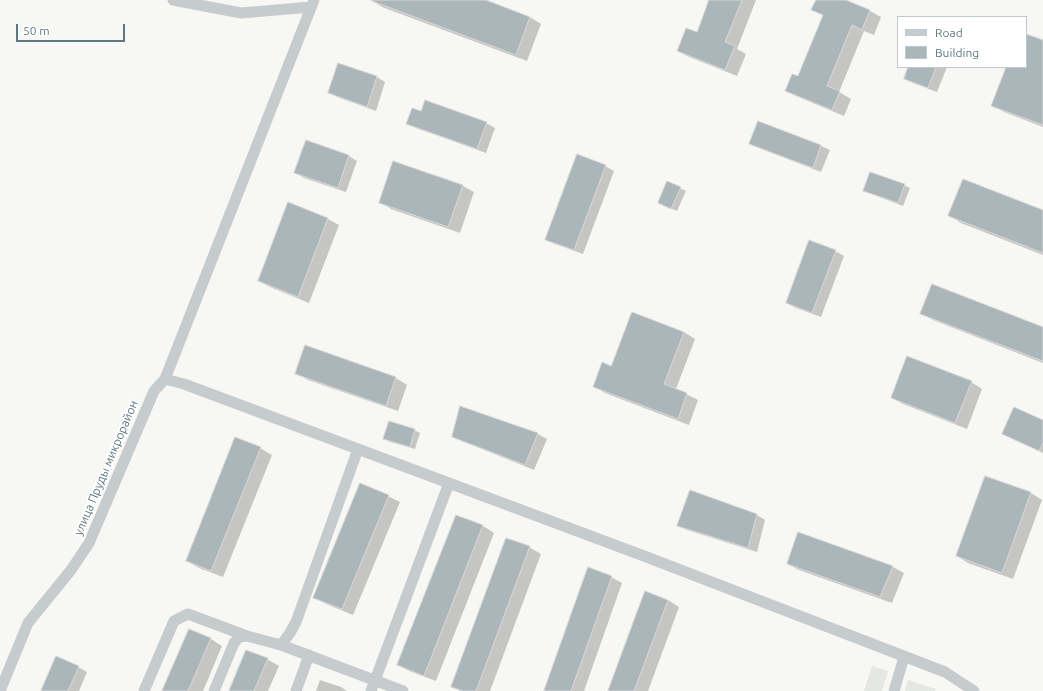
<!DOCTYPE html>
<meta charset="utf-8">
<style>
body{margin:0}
#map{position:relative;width:1043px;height:691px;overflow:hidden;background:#f7f7f4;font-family:Ubuntu,sans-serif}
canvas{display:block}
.legend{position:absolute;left:897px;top:16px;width:130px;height:52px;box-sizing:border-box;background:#fff;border:1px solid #bfc9cd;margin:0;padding:5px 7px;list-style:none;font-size:12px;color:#5f7782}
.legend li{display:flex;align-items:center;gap:8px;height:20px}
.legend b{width:20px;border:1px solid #bfc9cd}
.scale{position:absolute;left:16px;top:24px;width:109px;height:18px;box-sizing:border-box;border:2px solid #5f7782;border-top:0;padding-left:5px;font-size:12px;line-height:14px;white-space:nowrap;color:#5f7782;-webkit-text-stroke:3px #fff;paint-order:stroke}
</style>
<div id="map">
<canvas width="1043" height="691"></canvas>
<ul class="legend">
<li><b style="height:5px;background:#c6cbce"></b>Road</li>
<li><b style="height:11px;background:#aab6ba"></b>Building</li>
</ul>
<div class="scale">50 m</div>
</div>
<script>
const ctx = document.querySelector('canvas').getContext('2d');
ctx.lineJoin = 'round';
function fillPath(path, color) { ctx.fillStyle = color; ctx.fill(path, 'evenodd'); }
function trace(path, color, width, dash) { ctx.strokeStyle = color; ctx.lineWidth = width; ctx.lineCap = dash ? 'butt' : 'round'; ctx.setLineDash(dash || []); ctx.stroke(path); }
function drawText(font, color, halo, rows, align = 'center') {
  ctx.font = font + ' Ubuntu,sans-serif'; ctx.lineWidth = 4; ctx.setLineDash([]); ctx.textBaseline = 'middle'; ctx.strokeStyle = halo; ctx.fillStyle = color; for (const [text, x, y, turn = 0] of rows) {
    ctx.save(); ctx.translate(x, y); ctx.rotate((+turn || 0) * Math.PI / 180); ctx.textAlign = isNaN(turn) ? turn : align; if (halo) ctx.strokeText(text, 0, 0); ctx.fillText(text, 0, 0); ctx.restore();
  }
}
fillPath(new Path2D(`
 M 872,666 L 888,671 L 882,691 L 864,691 Z
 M 908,680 L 936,689 L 935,691 L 905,691 Z`), '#e5e7e5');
fillPath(new Path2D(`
 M 371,0 L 483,0 L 530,17 L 541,24 L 527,61 L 382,7 Z
 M 710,0 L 756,0 L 737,49 L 746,54 L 737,76 L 689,57 L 678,51 L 697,33 Z
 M 817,0 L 843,0 L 870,11 L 881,17 L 874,35 L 864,31 L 839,92 L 851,99 L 844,116 L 798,97 L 786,91 L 798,77 L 824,16 L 813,10 Z
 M 1026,35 L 1043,41 L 1043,127 L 1004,112 L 993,105 L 1007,67 L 1026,67 Z
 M 339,64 L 377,77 L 385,82 L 376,111 L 337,97 L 329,92 Z
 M 909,67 L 947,67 L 937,92 L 913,83 L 905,78 Z
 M 422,112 L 486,123 L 495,128 L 486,153 L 416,128 L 408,123 Z
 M 759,122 L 821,146 L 830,150 L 821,172 L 759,148 L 751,143 Z
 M 307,141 L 349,156 L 357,161 L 346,192 L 304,178 L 296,173 Z
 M 605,166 L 614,171 L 583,254 L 555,244 L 547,239 Z
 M 904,185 L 910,188 L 903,206 L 864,191 Z
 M 463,186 L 474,192 L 460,233 L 391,209 L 380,202 Z
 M 680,188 L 686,191 L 677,211 L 665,206 Z
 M 289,204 L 328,219 L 339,225 L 309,303 L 270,287 L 259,281 Z
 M 1043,211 L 1043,255 L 961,223 L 950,216 Z
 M 835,251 L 844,256 L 821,317 L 796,308 L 787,303 Z
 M 921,313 L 1043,329 L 1043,363 L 933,320 Z
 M 684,332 L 695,339 L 676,389 L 698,400 L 689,425 L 605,393 L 594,386 L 612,367 Z
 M 297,373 L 396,378 L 407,385 L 398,411 L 308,380 Z
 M 971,382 L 982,389 L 967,429 L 903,404 L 892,398 Z
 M 460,408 L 538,434 L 547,439 L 534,470 L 462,441 L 453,436 Z
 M 1043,421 L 1043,453 L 1003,434 Z
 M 414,430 L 420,433 L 415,449 L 390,442 L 385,439 Z
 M 236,439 L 260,448 L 272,455 L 223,577 L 199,568 L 187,561 Z
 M 986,477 L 1031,493 L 1042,500 L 1013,579 L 968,563 L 957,556 Z
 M 690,492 L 757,515 L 765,520 L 757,552 L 687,530 L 678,525 Z
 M 388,496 L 400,502 L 353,615 L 326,604 L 314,597 Z
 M 457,516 L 483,526 L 494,533 L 436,681 L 409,671 L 398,665 Z
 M 799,533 L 893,567 L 904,573 L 892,603 L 799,570 L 788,564 Z
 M 529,547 L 541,554 L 490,691 L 460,691 L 452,686 Z
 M 611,577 L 622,583 L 584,691 L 545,691 Z
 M 668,600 L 679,607 L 648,691 L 609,691 Z
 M 189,630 L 211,639 L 222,646 L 203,691 L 163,691 Z
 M 267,659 L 279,666 L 268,691 L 230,691 Z
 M 78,667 L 87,672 L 79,691 L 42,691 Z
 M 320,680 L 341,687 L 347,691 L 316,691 Z`), '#0003');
const building = new Path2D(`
 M 372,0 L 486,0 L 530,17 L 516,55 L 372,1 Z
 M 709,0 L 742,0 L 725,42 L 735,46 L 725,70 L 677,51 L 686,28 L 697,32 Z
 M 816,0 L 846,0 L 870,10 L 862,30 L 852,25 L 827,86 L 840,91 L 832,110 L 785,91 L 792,74 L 798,76 L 823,15 L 811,10 Z
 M 1026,34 L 1043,40 L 1043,125 L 991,106 L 1006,67 L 1026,67 Z
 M 338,63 L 377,76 L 367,107 L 328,93 Z
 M 908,67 L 936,67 L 928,88 L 904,79 Z
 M 425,100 L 487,122 L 477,149 L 406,124 L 412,108 L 421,111 Z
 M 758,121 L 821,145 L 813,168 L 749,144 Z
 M 306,140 L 349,155 L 338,188 L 294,173 Z
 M 577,154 L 606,165 L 574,250 L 545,240 Z
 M 393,161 L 463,185 L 448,227 L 379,203 Z
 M 870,172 L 905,184 L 898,203 L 863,191 Z
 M 963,179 L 1043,210 L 1043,253 L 948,216 Z
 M 667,181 L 681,187 L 671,209 L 658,203 Z
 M 288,202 L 328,218 L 298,297 L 258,281 Z
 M 809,240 L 836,250 L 812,313 L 786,303 Z
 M 932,284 L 1043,327 L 1043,361 L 920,314 Z
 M 632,312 L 684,332 L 664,384 L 687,393 L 678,419 L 593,387 L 602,362 L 611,366 Z
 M 305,345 L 396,377 L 386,406 L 295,374 Z
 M 907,356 L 972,381 L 955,423 L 891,398 Z
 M 460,406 L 538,433 L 525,465 L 452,437 Z
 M 1014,407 L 1043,420 L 1043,443 L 1039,451 L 1002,434 Z
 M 389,421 L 415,429 L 410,447 L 383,439 Z
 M 235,437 L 261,447 L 211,571 L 186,561 Z
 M 985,476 L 1031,492 L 1002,573 L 956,556 Z
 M 360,483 L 389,495 L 342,609 L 313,598 Z
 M 690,490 L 757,514 L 748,548 L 677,526 Z
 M 456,515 L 483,525 L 424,676 L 397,665 Z
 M 798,532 L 893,566 L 880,597 L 787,564 Z
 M 506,538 L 530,546 L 476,691 L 463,691 L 451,687 Z
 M 588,567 L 612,576 L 571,691 L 544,691 Z
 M 645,591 L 668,600 L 634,691 L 608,691 Z
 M 189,629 L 211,638 L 188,691 L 162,691 Z
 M 246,650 L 268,658 L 254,691 L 229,691 Z
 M 56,656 L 79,666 L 68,691 L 41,691 Z`);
fillPath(building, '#aab6ba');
trace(building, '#d9d8d6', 1);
trace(new Path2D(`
 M 173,0 L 241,13 L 311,7
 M 165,379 L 184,384 L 644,556 L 945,672 L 974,691
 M 281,645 L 403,691
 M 0,691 L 28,623 L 71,570 L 89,543 L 154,391 L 165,379 L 314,0
 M 144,691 L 174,621 L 188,614 L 247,636
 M 214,691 L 234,643 L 239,637 L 247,636 L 281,645 L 290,633 L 296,622 L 358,449
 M 296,691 L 309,655
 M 371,691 L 449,483
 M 894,691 L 904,657`), '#c6cbce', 11);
drawText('12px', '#5f7782', '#fff', [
 ["улица Пруды микрорайон",106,468,-67]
]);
</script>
